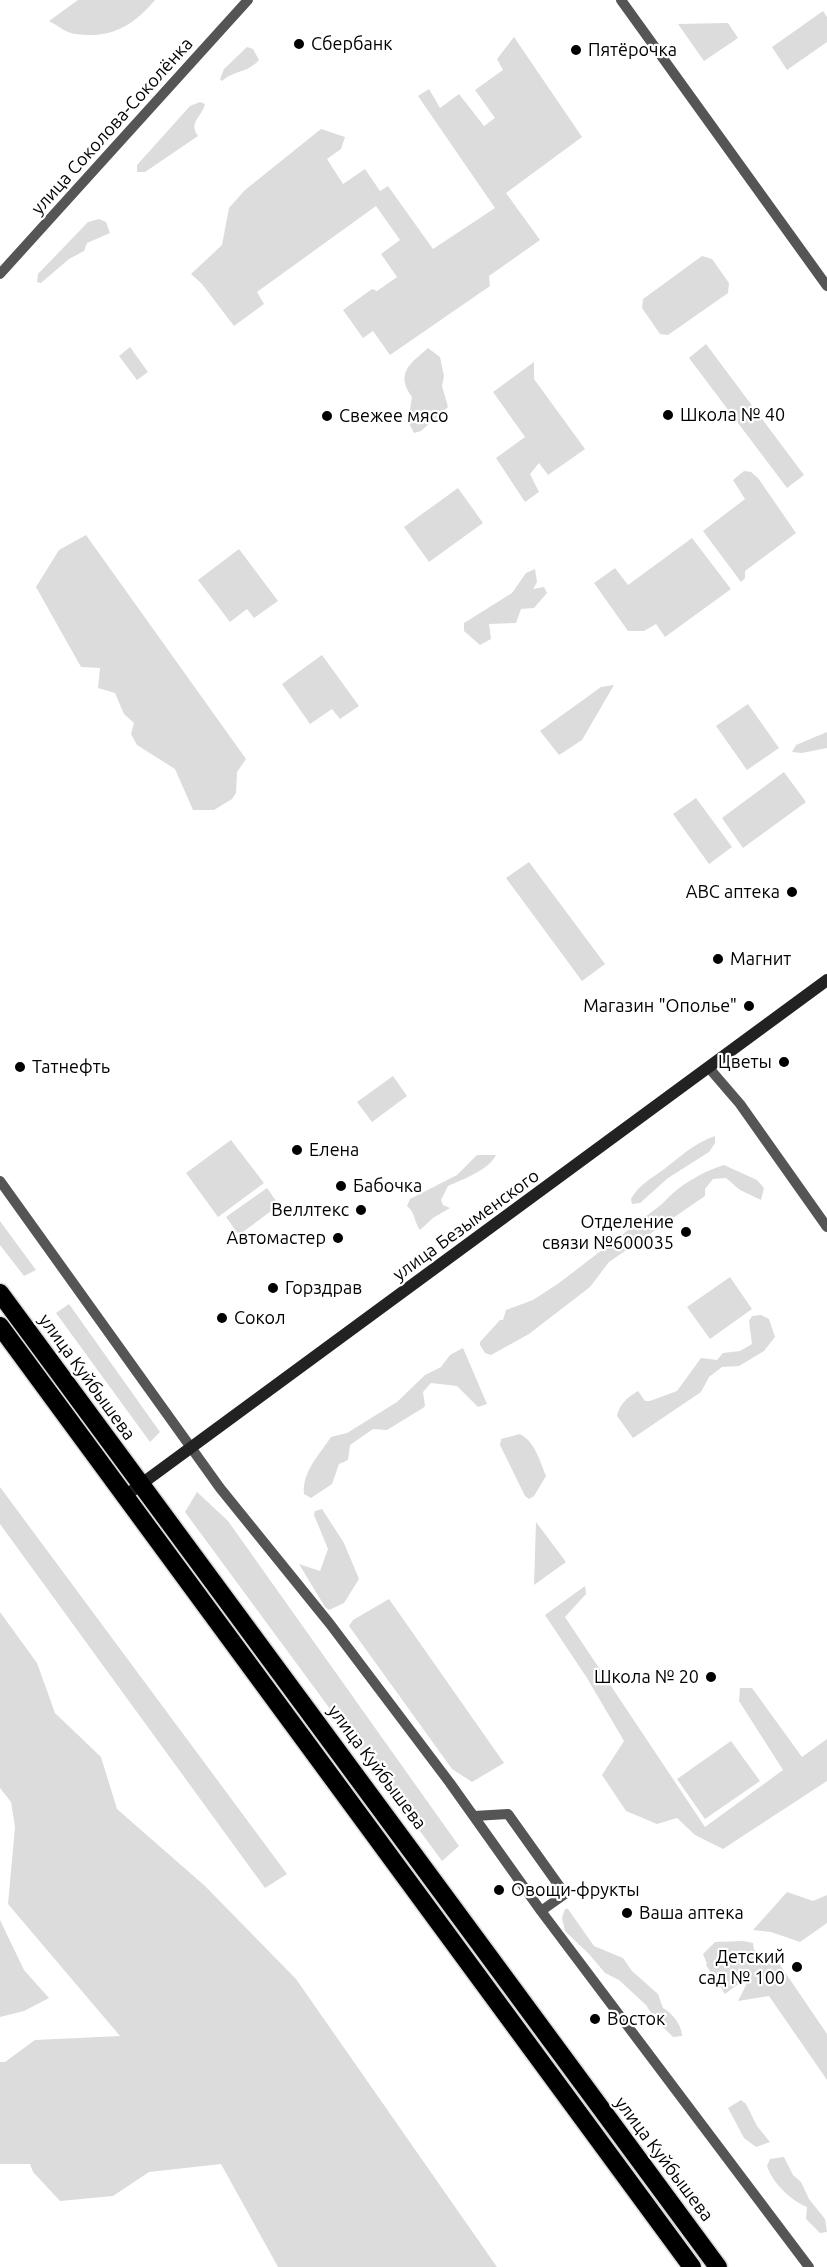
<!DOCTYPE html>
<meta charset="utf-8">
<style>
body{margin:0}
canvas{display:block;background:#fff}
</style>
<canvas width="827" height="2267"></canvas>
<script>
const ctx = document.querySelector('canvas').getContext('2d');
ctx.lineJoin = 'round';
function fillPath(path, color) { ctx.fillStyle = color; ctx.fill(path, 'evenodd'); }
function trace(path, color, width, dash) { ctx.strokeStyle = color; ctx.lineWidth = width; ctx.lineCap = dash ? 'butt' : 'round'; ctx.setLineDash(dash || []); ctx.stroke(path); }
function drawText(font, color, halo, rows, align = 'center') {
  ctx.font = font + ' Ubuntu,sans-serif'; ctx.lineWidth = 4.5; ctx.setLineDash([]); ctx.textBaseline = 'middle'; ctx.strokeStyle = halo; ctx.fillStyle = color; for (const [text, x, y, turn = 0] of rows) {
    ctx.save(); ctx.translate(x, y); ctx.rotate((+turn || 0) * Math.PI / 180); ctx.textAlign = isNaN(turn) ? turn : align; if (halo) ctx.strokeText(text, 0, 0); ctx.fillText(text, 0, 0); ctx.restore();
  }
}
fillPath(new Path2D(`
 M 78,0 L 155,0 C 133,26 111,39 75,34 C 66,33 57,25 49,21 Z
 M 823,11 L 827,17 L 827,42 L 787,70 L 772,47 Z
 M 728,23 L 738,38 L 704,61 L 678,24 Z
 M 514,37 L 582,137 L 506,193 L 540,240 L 489,276 L 490,286 L 390,355 L 373,331 L 363,338 L 343,310 L 372,289 L 377,291 L 397,277 L 381,254 L 400,240 L 376,206 L 257,292 L 264,304 L 234,326 L 202,284 L 191,274 L 222,245 L 229,208 L 245,190 L 321,129 L 345,137 L 341,149 L 327,159 L 343,184 L 365,169 L 380,191 L 388,186 L 433,249 L 495,208 L 418,96 L 429,89 L 440,108 L 459,94 L 484,126 L 495,118 L 475,90 L 503,70 L 497,59 Z
 M 247,47 L 253,49 L 259,60 C 246,74 236,69 222,81 L 220,79 L 224,69 Z
 M 200,102 L 205,104 C 202,117 188,122 198,136 L 145,172 L 137,172 L 137,165 L 190,106 Z
 M 99,219 L 106,222 L 110,233 L 87,243 L 84,251 L 69,259 L 41,283 L 37,282 L 38,274 L 88,222 Z
 M 702,256 L 712,259 L 729,283 L 728,293 L 668,335 L 660,334 L 642,308 L 643,299 Z
 M 706,344 L 804,475 L 787,488 L 689,358 Z
 M 130,347 L 148,372 L 137,380 L 119,356 Z
 M 428,348 L 440,357 L 444,376 L 442,386 L 448,407 L 421,431 L 414,433 L 408,421 L 412,397 C 395,373 410,364 428,348 Z
 M 534,362 L 534,379 L 585,449 L 548,475 L 539,463 L 530,474 L 539,492 L 525,502 L 496,458 L 525,437 L 493,392 Z
 M 744,471 L 751,472 L 758,478 L 796,533 L 745,571 L 745,578 L 741,582 L 703,531 L 745,499 L 733,480 Z
 M 458,488 L 483,523 L 429,562 L 404,527 Z
 M 86,535 L 246,759 L 237,772 L 236,793 L 232,799 L 214,810 L 193,810 L 175,769 L 137,745 L 131,734 L 134,723 L 124,714 L 115,693 L 98,688 L 100,668 L 81,667 L 36,587 L 59,550 Z
 M 692,538 L 731,589 L 665,637 L 656,624 L 644,631 L 628,631 L 594,583 L 615,568 L 628,585 Z
 M 239,549 L 278,601 L 254,618 L 247,609 L 230,622 L 198,580 Z
 M 535,569 L 537,582 L 533,589 L 544,587 L 547,593 L 534,608 L 521,609 L 516,623 L 489,624 L 491,639 L 480,645 L 464,631 L 464,623 L 512,593 L 526,573 Z
 M 322,655 L 359,706 L 340,719 L 332,709 L 310,724 L 282,684 Z
 M 614,685 L 582,740 L 559,755 L 540,731 L 601,687 Z
 M 748,704 L 779,748 L 747,770 L 716,726 Z
 M 827,732 L 827,748 L 802,753 L 792,752 L 796,745 Z
 M 784,772 L 806,802 L 743,848 L 722,818 Z
 M 696,798 L 732,847 L 709,864 L 673,814 Z
 M 529,862 L 605,964 L 582,981 L 506,878 Z
 M 393,1076 L 407,1096 L 372,1122 L 357,1102 Z
 M 715,1136 L 715,1143 L 709,1152 L 668,1178 L 640,1203 L 632,1204 L 631,1199 C 640,1184 649,1180 663,1170 C 680,1157 694,1143 715,1136 Z
 M 231,1140 L 264,1183 L 218,1217 L 186,1173 Z
 M 477,1155 L 496,1155 C 490,1169 462,1180 448,1186 L 441,1200 L 443,1205 L 450,1208 L 433,1218 L 420,1230 C 414,1222 415,1212 407,1206 L 410,1199 L 457,1175 Z
 M 724,1165 L 757,1180 L 764,1188 L 761,1200 L 740,1190 L 726,1178 L 713,1179 L 705,1189 L 705,1196 L 609,1262 L 590,1287 L 529,1334 L 491,1355 L 485,1353 L 480,1345 L 480,1342 L 500,1320 L 503,1320 L 506,1310 L 533,1300 L 559,1283 L 662,1204 C 678,1186 701,1172 724,1165 Z
 M 267,1188 L 279,1205 L 239,1235 L 226,1217 Z
 M 0,1221 L 36,1270 L 24,1276 L 0,1245 Z
 M 730,1277 L 752,1309 L 710,1339 L 687,1307 Z
 M 69,1304 L 160,1432 L 150,1442 L 56,1313 Z
 M 761,1315 L 769,1319 L 775,1337 L 764,1351 L 739,1366 L 722,1367 L 709,1377 L 701,1392 L 633,1438 L 617,1416 C 620,1403 627,1398 638,1391 L 645,1401 L 650,1401 L 677,1391 L 701,1358 L 717,1360 L 723,1353 L 740,1351 L 752,1344 L 749,1321 L 752,1316 Z
 M 463,1348 L 487,1404 L 478,1407 L 457,1386 L 431,1383 L 423,1392 L 425,1406 L 423,1408 L 387,1430 L 373,1429 L 350,1445 L 348,1460 L 339,1464 L 332,1484 L 311,1498 L 304,1494 C 302,1472 319,1455 331,1437 L 347,1433 L 397,1402 L 425,1375 L 441,1367 L 450,1355 Z
 M 520,1434 C 535,1442 540,1461 546,1476 L 534,1496 L 529,1499 L 525,1496 L 500,1445 L 501,1439 Z
 M 0,1487 L 287,1874 L 265,1888 L 0,1524 Z
 M 197,1492 L 228,1521 L 459,1846 L 442,1861 L 185,1512 Z
 M 322,1509 L 344,1543 L 359,1579 L 344,1603 L 329,1610 L 325,1607 L 299,1564 L 320,1571 L 328,1549 L 314,1515 L 315,1511 Z
 M 536,1522 L 566,1562 L 534,1585 Z
 M 585,1586 L 586,1594 L 565,1617 L 705,1827 L 783,1770 L 739,1701 L 740,1688 L 752,1688 L 802,1757 L 827,1739 L 827,1781 L 723,1849 L 695,1835 L 677,1818 L 657,1824 L 626,1811 L 602,1775 L 624,1741 L 587,1678 L 545,1615 Z
 M 389,1599 L 504,1763 L 472,1782 L 452,1769 L 349,1626 L 353,1620 Z
 M 0,1612 L 37,1663 L 55,1713 L 101,1757 L 117,1809 L 205,1886 L 296,1979 L 497,2267 L 278,2267 L 221,2164 L 149,2172 L 113,2196 L 60,2201 L 33,2172 L 30,2164 L 0,2164 L 0,2062 L 5,2062 L 35,2040 L 120,2036 L 8,1904 L 15,1827 L 11,1802 L 0,1788 Z
 M 731,1741 L 760,1781 L 705,1819 L 677,1779 Z
 M 787,1892 L 813,1901 L 827,1895 L 827,1923 L 800,1942 L 771,1932 L 753,1930 Z
 M 565,1909 L 568,1909 L 594,1946 L 623,1958 L 632,1971 L 658,1994 L 663,2008 C 672,2013 682,2025 682,2036 L 673,2037 L 655,2019 L 646,2005 L 619,1980 L 605,1973 L 589,1954 L 565,1931 L 562,1918 Z
 M 0,1920 L 24,1970 L 49,1998 L 24,2011 L 0,2017 Z
 M 743,1941 L 753,1943 L 754,1950 L 776,1959 L 827,2034 L 827,2080 L 769,1996 L 738,2001 L 749,1979 L 745,1979 L 725,1994 L 706,1965 L 707,1964 L 703,1954 L 715,1942 Z
 M 741,2100 L 746,2104 L 757,2126 L 770,2142 L 756,2147 L 744,2138 L 728,2108 Z
 M 784,2157 L 793,2175 L 801,2182 L 809,2199 L 825,2219 L 827,2232 L 820,2233 L 806,2219 L 807,2207 C 791,2201 772,2182 767,2166 L 770,2159 Z`), '#dcdcdc');
const highway = new Path2D(`
 M 0,1293 L 718,2267
 M 0,1326 L 692,2267`);
trace(highway, '#dbdbdb', 21);
trace(new Path2D(`
 M 621,0 L 827,286
 M 0,274 L 248,0
 M 709,1068 L 740,1104 L 827,1227
 M 0,1181 L 220,1488 L 330,1624 L 450,1783 L 541,1911 L 809,2267
 M 474,1816 L 508,1814 L 565,1894 L 541,1911`), '#555', 10);
trace(new Path2D(`
 M 125,1496 L 827,980`), '#222', 12);
trace(highway, '#000', 18);
for (const [x, y, r, color] of [
 [299,44,6,"#000"],
 [576,50,6,"#000"],
 [668,415,6,"#000"],
 [327,416,6,"#000"],
 [792,892,6,"#000"],
 [718,959,6,"#000"],
 [749,1006,6,"#000"],
 [784,1062,6,"#000"],
 [20,1067,6,"#000"],
 [297,1150,6,"#000"],
 [341,1186,6,"#000"],
 [361,1210,6,"#000"],
 [686,1232,6,"#000"],
 [338,1238,6,"#000"],
 [273,1288,6,"#000"],
 [222,1318,6,"#000"],
 [711,1677,6,"#000"],
 [499,1890,6,"#000"],
 [627,1913,6,"#000"],
 [797,1967,6,"#000"],
 [595,2019,6,"#000"]
]) { const dot = new Path2D(); dot.arc(x, y, r, 0, 2 * Math.PI); ctx.fillStyle = color; ctx.fill(dot); trace(dot, '#fff', 2); }
drawText('18px', '#000', '#fff', [
 ["Сбербанк",311,44],
 ["Пятёрочка",588,50],
 ["Школа № 40",680,415],
 ["Свежее мясо",339,416],
 ["АВС аптека",780,892,"right"],
 ["Магнит",730,959],
 ["Магазин \"Ополье\"",737,1006,"right"],
 ["Цветы",772,1062,"right"],
 ["Татнефть",32,1067],
 ["Елена",309,1150],
 ["Бабочка",353,1186],
 ["Веллтекс",349,1210,"right"],
 ["Отделение",674,1222,"right"],
 ["связи №600035",674,1243,"right"],
 ["Автомастер",326,1238,"right"],
 ["Горздрав",285,1288],
 ["Сокол",234,1318],
 ["Школа № 20",699,1677,"right"],
 ["Овощи-фрукты",511,1890],
 ["Ваша аптека",639,1913],
 ["Детский",785,1957,"right"],
 ["сад № 100",785,1978,"right"],
 ["Восток",607,2019]
], 'left');
drawText('18px', '#000', '#fff', [
 ["улица Соколова-Соколёнка",112,126,-48],
 ["улица Безыменского",466,1225,-36],
 ["улица Куйбышева",87,1377,54],
 ["улица Куйбышева",377,1767,53],
 ["улица Куйбышева",664,2159,53]
]);
</script>
